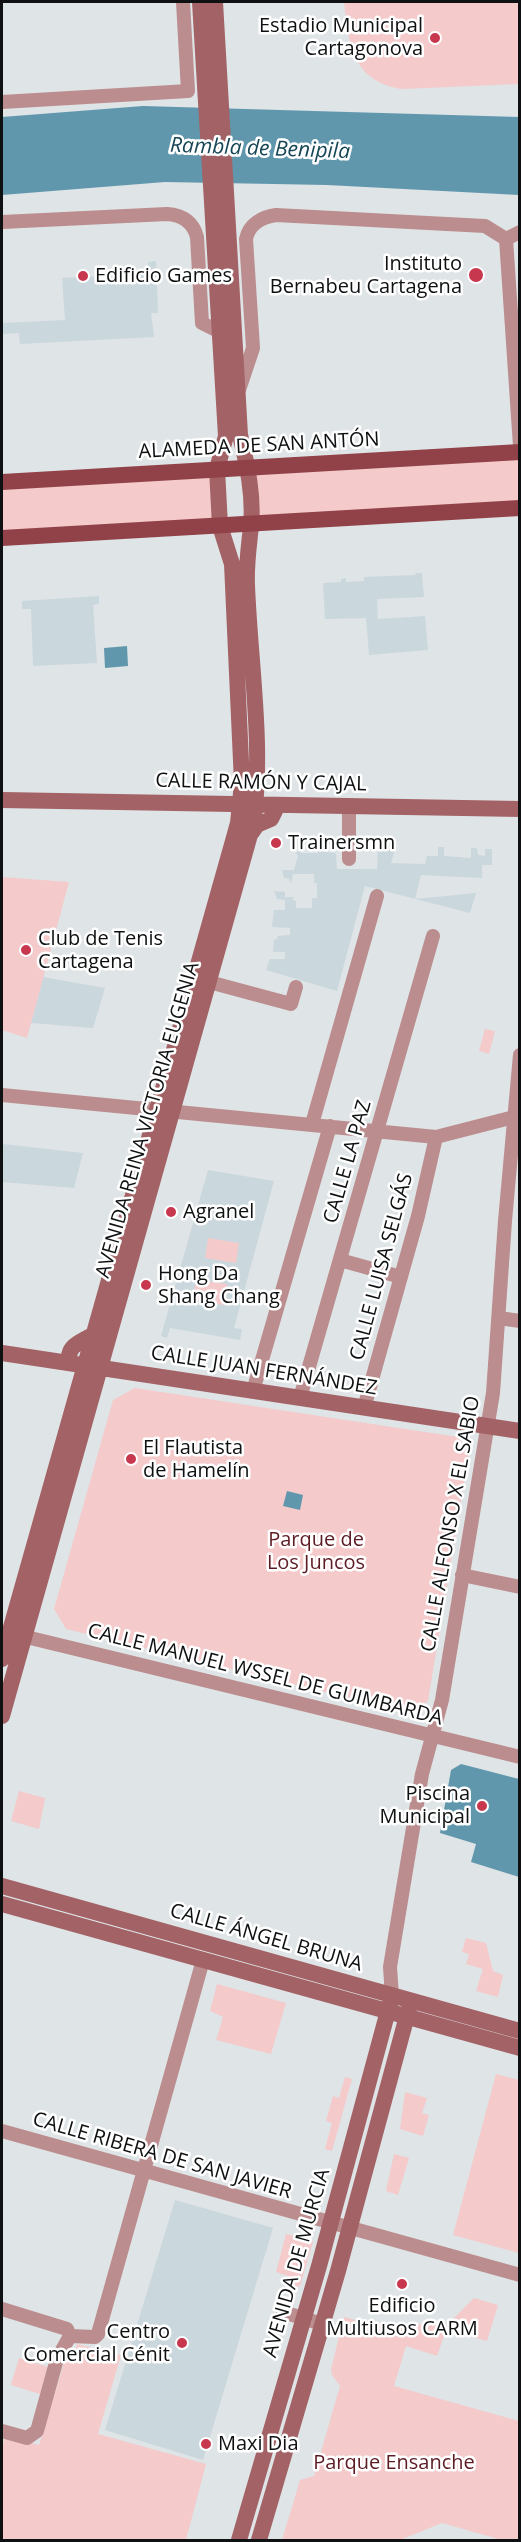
<!DOCTYPE html>
<meta charset="utf-8">
<style>
body{margin:0}
#map{position:relative;width:521px;height:2542px;overflow:hidden;background:#dfe4e7;font-family:"Open Sans",sans-serif}
canvas{display:block}
.frame{position:absolute;inset:0;border:3px solid #0e1011;pointer-events:none}
</style>
<div id="map">
<canvas width="521" height="2542"></canvas>
<div class="frame"></div>
</div>
<script>
const ctx = document.querySelector('canvas').getContext('2d');
ctx.lineJoin = 'round';
function fillPath(path, color) { ctx.fillStyle = color; ctx.fill(path, 'evenodd'); }
function trace(path, color, width, dash) { ctx.strokeStyle = color; ctx.lineWidth = width; ctx.lineCap = dash ? 'butt' : 'round'; ctx.setLineDash(dash || []); ctx.stroke(path); }
function drawText(font, color, halo, rows, align = 'center') {
  ctx.font = font + ' "Open Sans",sans-serif'; ctx.lineWidth = 5; ctx.setLineDash([]); ctx.textBaseline = 'middle'; ctx.strokeStyle = halo; ctx.fillStyle = color; for (const [text, x, y, turn = 0] of rows) {
    ctx.save(); ctx.translate(x, y); ctx.rotate((+turn || 0) * Math.PI / 180); ctx.textAlign = isNaN(turn) ? turn : align; if (halo) ctx.strokeText(text, 0, 0); ctx.fillText(text, 0, 0); ctx.restore();
  }
}
fillPath(new Path2D(`
 M 156,261 L 158,313 L 151,313 L 154,337 L 20,344 L 19,333 L 3,334 L 3,323 L 65,320 L 62,278 L 148,274 L 148,262 Z
 M 416,573 L 422,573 L 424,597 L 377,599 L 378,619 L 425,616 L 428,650 L 369,655 L 366,618 L 325,619 L 323,583 L 341,582 L 341,579 L 346,578 L 346,582 L 364,581 L 364,577 L 415,575 Z
 M 99,596 L 99,604 L 93,605 L 97,663 L 33,666 L 31,609 L 22,609 L 22,601 Z
 M 383,845 L 396,845 L 391,863 L 425,864 L 427,856 L 438,856 L 438,847 L 444,847 L 444,856 L 471,858 L 471,848 L 477,848 L 478,855 L 485,856 L 485,849 L 492,849 L 492,865 L 482,865 L 482,878 L 421,875 L 415,899 L 476,893 L 470,913 L 365,886 L 337,991 L 266,970 L 270,959 L 285,959 L 285,952 L 273,952 L 274,940 L 277,939 L 278,936 L 290,935 L 290,928 L 272,927 L 274,910 L 285,910 L 285,900 L 277,899 L 274,891 L 285,892 L 285,897 L 293,897 L 293,900 L 296,901 L 296,908 L 312,908 L 312,898 L 317,898 L 317,883 L 314,883 L 314,874 L 293,874 L 291,884 L 289,879 L 284,878 L 282,870 L 294,870 L 298,856 L 296,853 L 300,850 L 301,853 L 318,853 L 318,851 L 336,853 L 337,869 L 377,869 L 378,850 L 383,850 Z
 M 43,977 L 105,988 L 93,1028 L 31,1023 Z
 M 3,1144 L 83,1153 L 74,1188 L 2,1182 Z
 M 208,1170 L 274,1181 L 234,1328 L 242,1329 L 240,1340 L 170,1328 L 167,1338 L 161,1336 Z
 M 175,2200 L 273,2228 L 203,2460 L 105,2430 Z`), '#cad7dd');
fillPath(new Path2D(`
 M 344,2 L 519,2 L 519,84 L 402,89 C 352,81 349,45 344,2 Z
 M 519,452 L 519,508 L 252,524 L 248,468 Z
 M 217,469 L 220,526 L 2,538 L 2,482 Z
 M 2,877 L 69,882 L 27,1038 L 2,1030 Z
 M 485,1029 L 495,1031 L 489,1054 L 479,1051 Z
 M 208,1238 L 239,1243 L 236,1263 L 205,1258 Z
 M 196,1280 L 227,1284 L 224,1305 L 193,1300 Z
 M 135,1388 L 458,1437 L 469,1453 L 428,1701 L 411,1713 L 66,1629 L 54,1609 L 113,1400 Z
 M 19,1791 L 45,1798 L 39,1829 L 11,1821 Z
 M 466,1938 L 486,1943 L 493,1971 L 503,1975 L 498,1997 L 476,1991 L 483,1969 L 466,1964 L 469,1954 L 462,1952 Z
 M 217,1984 L 286,2003 L 271,2054 L 216,2040 L 223,2017 L 210,2011 Z
 M 496,2074 L 519,2080 L 519,2253 L 453,2235 Z
 M 345,2077 L 352,2079 L 332,2151 L 325,2149 L 332,2123 L 326,2121 L 333,2096 L 339,2098 Z
 M 405,2092 L 427,2098 L 422,2113 L 429,2115 L 423,2136 L 400,2129 Z
 M 394,2154 L 409,2158 L 398,2195 L 386,2191 Z
 M 286,2234 L 311,2239 L 313,2242 L 300,2286 L 292,2288 L 288,2276 L 276,2272 Z
 M 474,2298 L 498,2305 L 487,2341 L 446,2330 L 437,2356 L 406,2346 L 394,2386 L 519,2421 L 519,2540 L 502,2540 L 442,2523 L 400,2540 L 282,2540 L 300,2480 L 314,2476 L 340,2386 L 332,2375 L 331,2369 L 344,2317 L 367,2323 L 447,2325 Z
 M 77,2344 L 121,2355 L 98,2434 L 206,2464 L 186,2540 L 2,2540 L 2,2448 L 5,2436 L 39,2445 L 65,2360 L 75,2352 Z
 M 19,2358 L 48,2367 L 40,2394 L 11,2385 Z`), '#f4cacb');
fillPath(new Path2D(`
 M 143,106 L 519,117 L 519,195 L 327,185 L 165,182 L 2,195 L 2,117 Z
 M 127,646 L 128,666 L 105,668 L 104,648 Z
 M 287,1491 L 303,1495 L 300,1510 L 283,1506 Z
 M 461,1764 L 519,1779 L 519,1877 L 471,1862 L 476,1844 L 440,1833 L 451,1770 Z`), '#6197ad');
trace(new Path2D(`
 M 2,102 L 188,91 L 183,2
 M 2,222 L 167,214 C 182,215 193,222 197,237 L 202,323 L 220,332
 M 506,239 L 520,446
 M 239,390 L 253,348 L 246,239 C 249,224 262,217 276,215 L 485,226 L 506,239 L 520,232
 M 349,859 L 349,806
 M 209,982 L 291,1004 L 296,987
 M 2,1095 L 436,1137 L 510,1118 L 520,1119
 M 312,1124 L 377,896
 M 340,1260 L 401,1277
 M 499,1318 L 520,1321
 M 253,1391 L 330,1126
 M 300,1398 L 433,936
 M 364,1408 L 418,1216 L 436,1137
 M 462,1575 L 520,1587
 M 14,1634 L 520,1757
 M 392,1996 L 390,1967 L 422,1774 L 442,1700 L 493,1393 L 505,1221 L 520,1055
 M 2,2131 L 520,2275
 M 2,2309 L 67,2329 L 70,2336
 M 283,2312 L 322,2324
 M 70,2336 L 95,2337 L 98,2334 L 203,1960
 M 2,2431 L 27,2438 L 37,2431 L 57,2359 L 70,2336`), '#bb8d8e', 14);
trace(new Path2D(`
 M 2,800 L 520,809
 M 250,835 L 257,825 L 271,819 L 275,811 L 272,805
 M 2,1353 L 520,1431
 M 70,1363 C 65,1345 82,1342 94,1334
 M 2,1659 L 233,841 L 238,823 L 242,783 L 232,564 L 220,526 L 217,469 L 226,436 L 200,2
 M 2,1716 L 253,824 C 264,746 250,664 247,585 C 246,565 249,546 251,526 C 254,496 247,464 240,435 L 215,2
 M 2,1886 L 520,2031
 M 2,1904 L 520,2048
 M 239,2540 L 319,2266 L 392,1996
 M 259,2540 L 338,2271 L 411,2001`), '#a36265', 16);
trace(new Path2D(`
 M 2,482 L 520,452
 M 2,538 L 520,508`), '#914248', 16);
for (const [x, y, r, color] of [
 [435,38,6,"#c7374d"],
 [476,275,8,"#c7374d"],
 [83,276,6,"#c7374d"],
 [276,843,6,"#c7374d"],
 [26,950,6,"#c7374d"],
 [171,1212,6,"#c7374d"],
 [146,1285,6,"#c7374d"],
 [131,1459,6,"#c7374d"],
 [482,1806,6,"#c7374d"],
 [402,2284,6,"#c7374d"],
 [182,2343,6,"#c7374d"],
 [206,2444,6,"#c7374d"]
]) { const dot = new Path2D(); dot.arc(x, y, r, 0, 2 * Math.PI); ctx.fillStyle = color; ctx.fill(dot); trace(dot, '#fff', 2); }
drawText('20px', '#0e1011', '#fff', [
 ["Estadio Municipal",423,26,"right"],
 ["Cartagonova",423,49,"right"],
 ["Instituto",462,264,"right"],
 ["Bernabeu Cartagena",462,287,"right"],
 ["Edificio Games",95,276],
 ["Trainersmn",288,843],
 ["Club de Tenis",38,939],
 ["Cartagena",38,962],
 ["Agranel",183,1212],
 ["Hong Da",158,1274],
 ["Shang Chang",158,1297],
 ["El Flautista",143,1448],
 ["de Hamelín",143,1471],
 ["Piscina",470,1794,"right"],
 ["Municipal",470,1817,"right"],
 ["Edificio",402,2306,"center"],
 ["Multiusos CARM",402,2329,"center"],
 ["Centro",170,2332,"right"],
 ["Comercial Cénit",170,2355,"right"],
 ["Maxi Dia",218,2444]
], 'left');
drawText('20px', '#0e1011', '#fff', [
 ["ALAMEDA DE SAN ANTÓN",259,446,-3],
 ["CALLE RAMÓN Y CAJAL",261,783,1],
 ["AVENIDA REINA VICTORIA EUGENIA",148,1120,-74],
 ["CALLE LA PAZ",348,1162,-74],
 ["CALLE LUISA SELGÁS",382,1267,-75],
 ["CALLE JUAN FERNÁNDEZ",264,1371,9],
 ["CALLE ALFONSO X EL SABIO",451,1524,-80],
 ["CALLE MANUEL WSSEL DE GUIMBARDA",265,1675,14],
 ["CALLE ÁNGEL BRUNA",266,1938,16],
 ["CALLE RIBERA DE SAN JAVIER",162,2156,16],
 ["AVENIDA DE MURCIA",297,2263,-74]
]);
drawText('20px', '#5d1c24', '#fff', [
 ["Parque de",316,1540],
 ["Los Juncos",316,1563],
 ["Parque Ensanche",394,2463]
]);
drawText('italic 21px', '#164556', '#fff', [
 ["Rambla de Benipila",260,149,2]
]);
</script>
